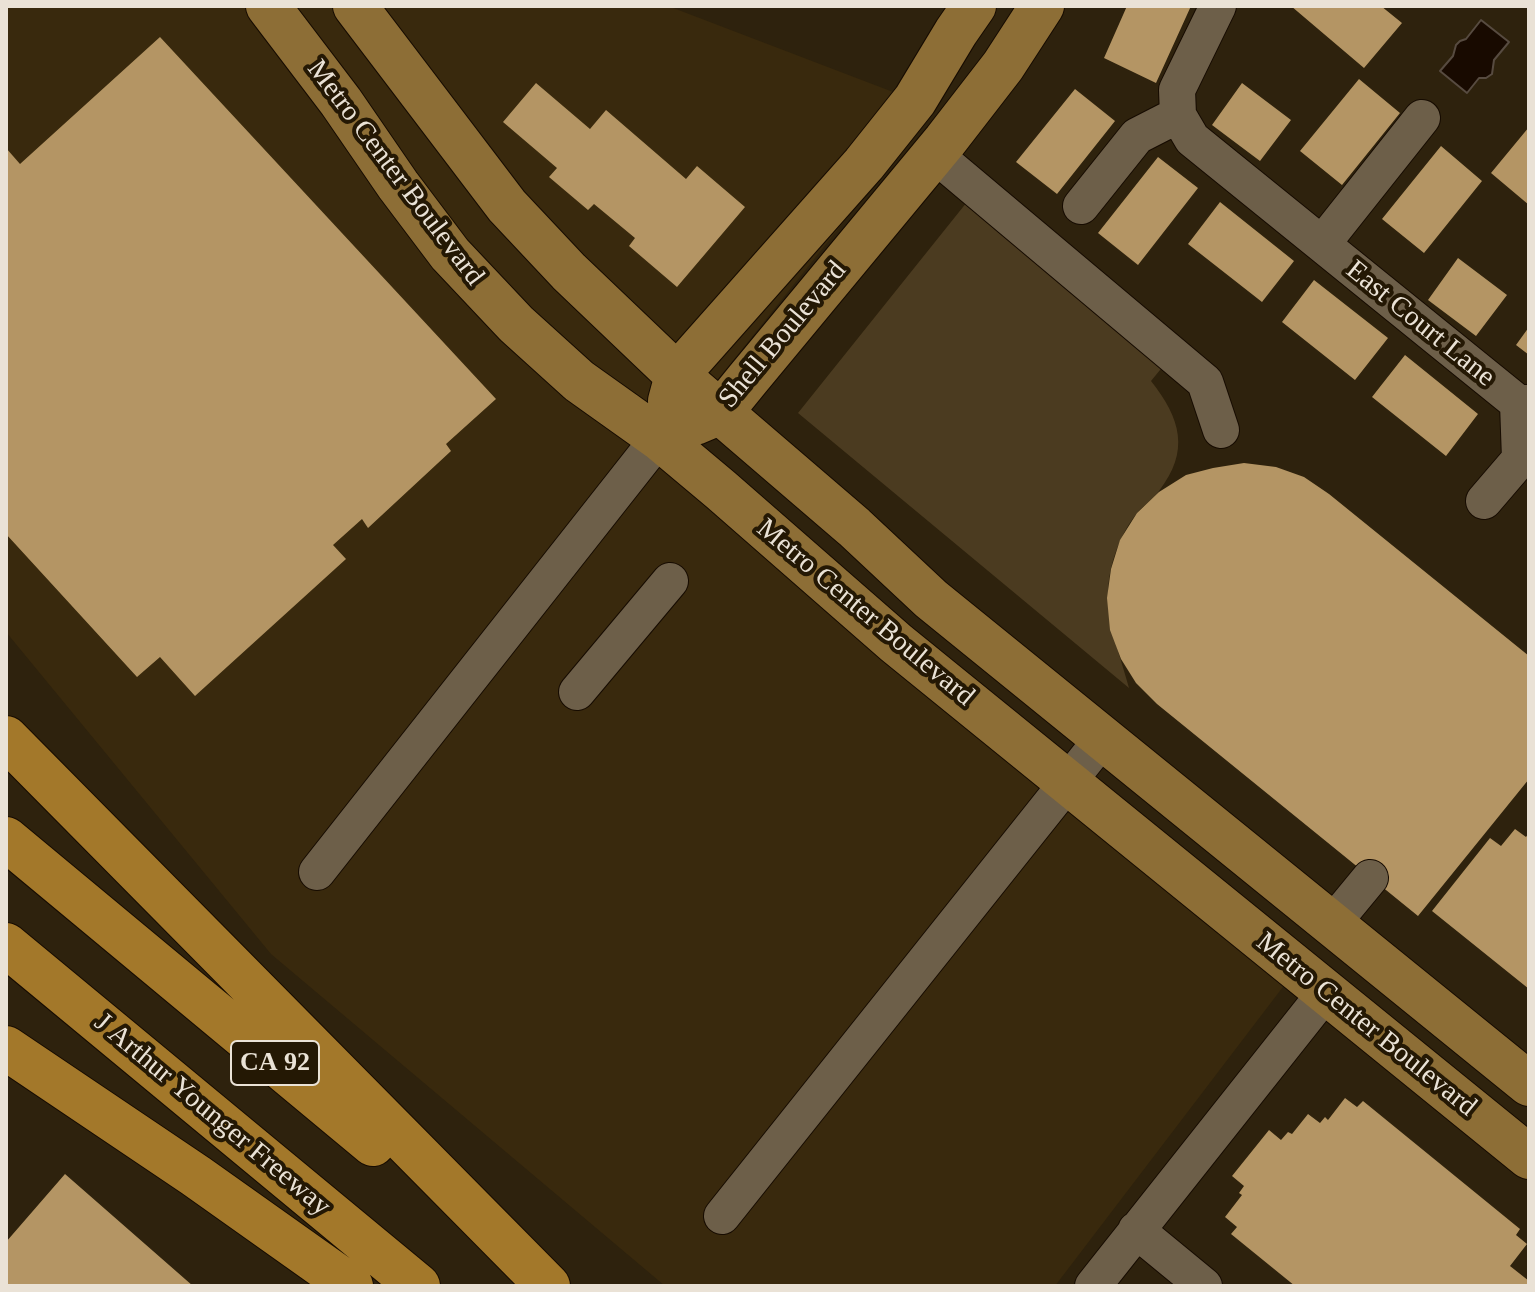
<!DOCTYPE html>
<style>
body{margin:0}
#map{position:relative;width:1535px;height:1292px;overflow:hidden;background:#2e220d;font-family:"Times New Roman",serif}
canvas{display:block}
.frame{position:absolute;inset:0;border:8px solid #eae2d6;pointer-events:none}
</style>
<div id="map">
<canvas width="1535" height="1292"></canvas>
<div class="frame"></div>
</div>
<script>
const ctx = document.querySelector('canvas').getContext('2d');
ctx.lineJoin = 'round';
function fillPath(path, color) { ctx.fillStyle = color; ctx.fill(path, 'evenodd'); }
function trace(path, color, width, dash) { ctx.strokeStyle = color; ctx.lineWidth = width; ctx.lineCap = dash ? 'butt' : 'round'; ctx.setLineDash(dash || []); ctx.stroke(path); }
function drawText(font, color, halo, rows, align = 'center') {
  ctx.font = font + ' "Times New Roman",serif'; ctx.lineWidth = 8; ctx.setLineDash([]); ctx.textBaseline = 'middle'; ctx.strokeStyle = halo; ctx.fillStyle = color; for (const [text, x, y, turn = 0] of rows) {
    ctx.save(); ctx.translate(x, y); ctx.rotate((+turn || 0) * Math.PI / 180); ctx.textAlign = isNaN(turn) ? turn : align; if (halo) ctx.strokeText(text, 0, 0); ctx.fillText(text, 0, 0); ctx.restore();
  }
}
fillPath(new Path2D(`
 M 6,6 L 668,6 L 935,108 L 659,453 L 1289,979 L 1055,1286 L 665,1286 L 271,954 L 6,632 Z`), '#39290d');
fillPath(new Path2D(`
 M 971,197 L 1169,359 L 1151,381 C 1181,419 1190,451 1159,491 C 1153,499 1144,505 1137,513 C 1124,529 1116,548 1111,568 C 1101,613 1118,646 1129,688 L 798,413 Z`), '#4b3b20');
const water = new Path2D(`
 M 1481,20 L 1509,42 L 1494,60 L 1492,74 L 1486,78 L 1479,78 L 1467,93 L 1440,71 L 1453,56 L 1456,45 L 1460,41 L 1466,39 Z`);
fillPath(water, '#180a00');
trace(water, '#574b40', 2);
fillPath(new Path2D(`
 M 1127,6 L 1191,6 L 1156,83 L 1104,58 Z
 M 1291,6 L 1381,6 L 1402,23 L 1364,68 Z
 M 160,37 L 496,399 L 446,444 L 451,451 L 368,528 L 362,519 L 333,545 L 346,559 L 195,696 L 160,657 L 137,677 L 6,534 L 6,148 L 20,164 Z
 M 1359,79 L 1400,113 L 1342,185 L 1300,151 Z
 M 536,83 L 590,129 L 606,110 L 686,179 L 697,166 L 745,207 L 677,287 L 629,246 L 635,238 L 594,204 L 588,210 L 549,177 L 557,168 L 503,122 Z
 M 1242,83 L 1291,120 L 1260,161 L 1212,125 Z
 M 1075,89 L 1115,121 L 1057,194 L 1016,162 Z
 M 1529,127 L 1529,205 L 1491,173 Z
 M 1441,146 L 1482,181 L 1424,253 L 1382,219 Z
 M 1158,157 L 1198,188 L 1138,265 L 1098,233 Z
 M 1220,202 L 1294,261 L 1262,302 L 1188,244 Z
 M 1458,258 L 1507,295 L 1476,336 L 1428,300 Z
 M 1314,280 L 1388,338 L 1355,380 L 1282,322 Z
 M 1529,327 L 1529,355 L 1516,345 Z
 M 1405,355 L 1478,414 L 1446,456 L 1372,397 Z
 M 1244,463 L 1276,467 L 1304,477 L 1329,494 L 1529,656 L 1529,779 L 1418,916 L 1157,704 L 1136,683 L 1121,659 L 1110,630 L 1107,598 L 1111,569 L 1120,540 L 1137,513 L 1159,492 L 1186,475 L 1213,468 Z
 M 1515,829 L 1526,837 L 1529,833 L 1529,989 L 1432,911 L 1490,838 L 1501,846 Z
 M 1345,1098 L 1357,1107 L 1363,1101 L 1520,1229 L 1516,1235 L 1527,1244 L 1510,1266 L 1529,1281 L 1529,1286 L 1295,1286 L 1231,1234 L 1237,1227 L 1225,1217 L 1242,1195 L 1239,1193 L 1244,1186 L 1232,1176 L 1269,1130 L 1281,1140 L 1288,1132 L 1292,1134 L 1308,1114 L 1320,1123 L 1325,1117 L 1328,1120 Z
 M 65,1174 L 193,1286 L 6,1286 L 6,1242 Z`), '#b49564');
const minor = new Path2D(`
 M 1218,6 L 1177,90 L 1178,115 L 1192,139 L 1518,403 L 1529,403
 M 934,154 L 1205,382 L 1221,430
 M 1081,206 L 1137,136 L 1178,115
 M 1322,244 L 1422,118
 M 1484,501 L 1520,459 L 1518,403
 M 577,692 L 670,581
 M 317,872 L 659,438
 M 1332,924 L 1370,878
 M 722,1216 L 1103,738
 M 1136,1230 L 1204,1286
 M 1093,1286 L 1326,992`);
const major = new Path2D(`
 M 268,6 L 341,102 L 398,185 L 450,254 L 516,324 L 579,381 L 659,438 L 721,490 L 896,643 L 1529,1157
 M 355,6 L 507,206 L 569,272 L 677,375 L 854,527 L 931,599 L 1529,1084
 M 670,401 L 677,375 L 864,164 L 915,100 L 956,32 L 974,6
 M 695,423 L 721,412 L 747,380 L 945,141 L 1003,66 L 1042,6`);
const highway = new Path2D(`
 M 6,738 L 548,1286
 M 6,839 L 373,1144
 M 6,945 L 418,1286
 M 6,1048 L 196,1176 L 351,1286`);
trace(minor, '#160b00', 38);
trace(major, '#160b00', 46);
trace(highway, '#160b00', 46);
trace(minor, '#6d5f49', 36);
trace(major, '#8d6e36', 44);
trace(highway, '#a3782a', 44);
for (const [x, y, w] of [
 [275,1063,88]
]) { const box = new Path2D(); box.roundRect(x - w / 2, y - 22, w, 44, 6); ctx.fillStyle = '#241804'; ctx.fill(box); trace(box, '#eae2d6', 2); }
drawText('bold 26px', '#eae2d6', null, [
 ["CA 92",275,1063]
]);
drawText('28px', '#eae2d6', '#241804', [
 ["Metro Center Boulevard",395,173,53],
 ["East Court Lane",1420,324,39],
 ["Shell Boulevard",783,335,-50],
 ["Metro Center Boulevard",865,613,40],
 ["Metro Center Boulevard",1366,1025,39],
 ["J Arthur Younger Freeway",212,1115,40]
]);
</script>
